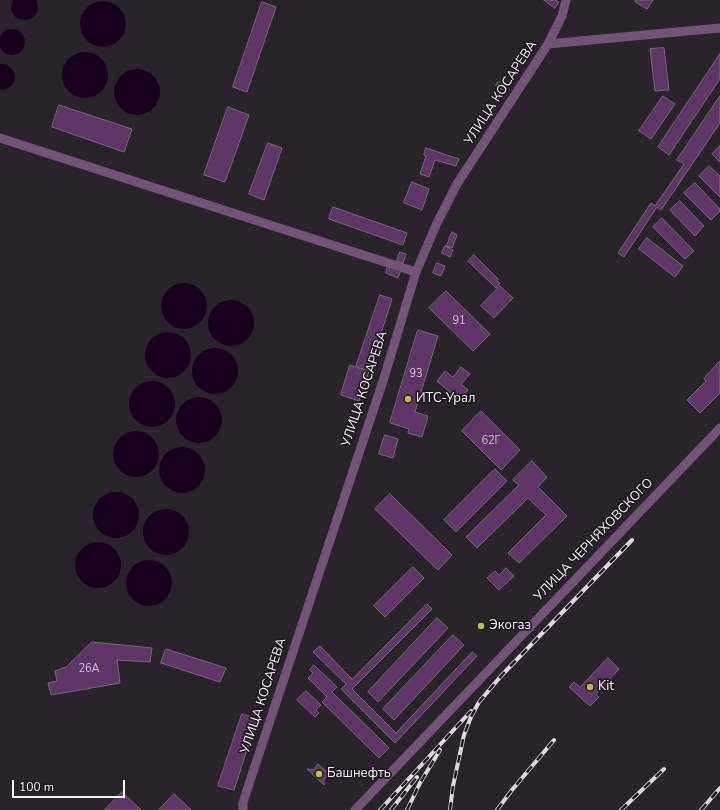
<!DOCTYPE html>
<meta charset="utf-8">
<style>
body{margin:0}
#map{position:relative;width:720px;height:810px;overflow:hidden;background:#29242a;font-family:"Nunito Sans",sans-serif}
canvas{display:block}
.scale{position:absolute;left:12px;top:780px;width:113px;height:18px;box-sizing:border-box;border:2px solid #f7f3f8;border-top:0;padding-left:5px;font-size:12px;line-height:14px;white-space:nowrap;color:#f7f3f8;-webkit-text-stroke:3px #1f1a20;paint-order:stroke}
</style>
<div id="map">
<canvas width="720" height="810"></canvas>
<div class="scale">100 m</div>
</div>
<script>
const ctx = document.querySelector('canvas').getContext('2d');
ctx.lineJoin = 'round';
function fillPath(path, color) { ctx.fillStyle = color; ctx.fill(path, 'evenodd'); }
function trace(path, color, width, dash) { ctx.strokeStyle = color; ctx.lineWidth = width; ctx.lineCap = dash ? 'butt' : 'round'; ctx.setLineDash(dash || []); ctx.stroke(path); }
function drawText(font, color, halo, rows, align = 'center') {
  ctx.font = font + ' "Nunito Sans",sans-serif'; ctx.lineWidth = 3.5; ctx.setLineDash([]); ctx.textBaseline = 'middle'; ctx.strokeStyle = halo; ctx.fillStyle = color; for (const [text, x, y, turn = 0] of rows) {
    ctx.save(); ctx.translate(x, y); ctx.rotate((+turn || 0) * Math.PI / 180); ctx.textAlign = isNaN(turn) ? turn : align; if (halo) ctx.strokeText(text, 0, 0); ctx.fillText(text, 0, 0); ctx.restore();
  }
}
fillPath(new Path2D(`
 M 13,0 L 36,0 C 47,26 2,26 13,0 Z
 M80 24a23 23 0 1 1 46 0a23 23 0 1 1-46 0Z
 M-1 42a13 13 0 1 1 26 0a13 13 0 1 1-26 0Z
 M62 75a23 23 0 1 1 46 0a23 23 0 1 1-46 0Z
 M 0,64 C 20,64 20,90 0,90 Z
 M114 92a23 23 0 1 1 46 0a23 23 0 1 1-46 0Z
 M161 306a23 23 0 1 1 46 0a23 23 0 1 1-46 0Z
 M208 323a23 23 0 1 1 46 0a23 23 0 1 1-46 0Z
 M145 355a23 23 0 1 1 46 0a23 23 0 1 1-46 0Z
 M192 371a23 23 0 1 1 46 0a23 23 0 1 1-46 0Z
 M129 404a23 23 0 1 1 46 0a23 23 0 1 1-46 0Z
 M176 420a23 23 0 1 1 46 0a23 23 0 1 1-46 0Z
 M113 454a23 23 0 1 1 46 0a23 23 0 1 1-46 0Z
 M159 470a23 23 0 1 1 46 0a23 23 0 1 1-46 0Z
 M93 515a23 23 0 1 1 46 0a23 23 0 1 1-46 0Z
 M143 532a23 23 0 1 1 46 0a23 23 0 1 1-46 0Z
 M75 565a23 23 0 1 1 46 0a23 23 0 1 1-46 0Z
 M126 583a23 23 0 1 1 46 0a23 23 0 1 1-46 0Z`), '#1a001f');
const building = new Path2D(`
 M 544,0 L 555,0 L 559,2 L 555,8 Z
 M 636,0 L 653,0 L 647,9 L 635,2 Z
 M 262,2 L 276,7 L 247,92 L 233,87 Z
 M 664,48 L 669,90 L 655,91 L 650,49 Z
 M 720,54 L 720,79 L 669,155 L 658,147 Z
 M 498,82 L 505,85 L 503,90 L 496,86 Z
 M 663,96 L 675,104 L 651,139 L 639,131 Z
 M 720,96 L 720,123 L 661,210 L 657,207 L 624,257 L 618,253 L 651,203 L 655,206 L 684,164 L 677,160 Z
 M 59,105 L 132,129 L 124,152 L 52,127 Z
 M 228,107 L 249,115 L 225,182 L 204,175 Z
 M 268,143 L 282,148 L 264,200 L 249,194 Z
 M 720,146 L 720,162 L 712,154 Z
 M 426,148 L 459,159 L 456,166 L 435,160 L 429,177 L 420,174 L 426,156 L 424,155 Z
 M 709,166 L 720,176 L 720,197 L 699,176 Z
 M 412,182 L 429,189 L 422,210 L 404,203 Z
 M 695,183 L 720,209 L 720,211 L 711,220 L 684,193 Z
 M 680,201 L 704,226 L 695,236 L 670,210 Z
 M 333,207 L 407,233 L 403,245 L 329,219 Z
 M 662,218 L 694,251 L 685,259 L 653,227 Z
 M 452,232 L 457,235 L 452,248 L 447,246 Z
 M 647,238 L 683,266 L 675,277 L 639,249 Z
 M 445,246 L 453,250 L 450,257 L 442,253 Z
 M 400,252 L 406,254 L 403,263 L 397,261 Z
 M 474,255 L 498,279 L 497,281 L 500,283 L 496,288 L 468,261 Z
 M 437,263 L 445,266 L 441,276 L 433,273 Z
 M 388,266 L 401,270 L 398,278 L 386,273 Z
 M 500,286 L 513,298 L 494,318 L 481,306 Z
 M 446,291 L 490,334 L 473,351 L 429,308 Z
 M 380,295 L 392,299 L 369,371 L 356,367 Z
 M 418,330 L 438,336 L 415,412 L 428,416 L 422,437 L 408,433 L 409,429 L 390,423 Z
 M 720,361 L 720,393 L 700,413 L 687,400 L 706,381 L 704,379 Z
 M 350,365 L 369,371 L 359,401 L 341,395 Z
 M 461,367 L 470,374 L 461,384 L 468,390 L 459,400 L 437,381 L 445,371 L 453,377 Z
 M 481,411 L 520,450 L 501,470 L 462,431 Z
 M 385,435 L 398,439 L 393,458 L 379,454 Z
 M 532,461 L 547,477 L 538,487 L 567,516 L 519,563 L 508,553 L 546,515 L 528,498 L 477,548 L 466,537 L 519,485 L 513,480 Z
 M 495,469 L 507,481 L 456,532 L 444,520 Z
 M 390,494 L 452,555 L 438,570 L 375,509 Z
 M 413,567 L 424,578 L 385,617 L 374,606 Z
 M 506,568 L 514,576 L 499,590 L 487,578 L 495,571 L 499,575 Z
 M 427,604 L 432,609 L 352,689 L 396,733 L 472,652 L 477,656 L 395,743 L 341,689 L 346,684 L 313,652 L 320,646 L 352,679 Z
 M 437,618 L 448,628 L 378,702 L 368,692 Z
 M 453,635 L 464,645 L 394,720 L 383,709 Z
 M 92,642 L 152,648 L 150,662 L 117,660 L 120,683 L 51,695 L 48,683 L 57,681 L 55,671 L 66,667 Z
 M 166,649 L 226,668 L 220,682 L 161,663 Z
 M 608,658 L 619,669 L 596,694 L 599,697 L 590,706 L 569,687 L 574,682 L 580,687 Z
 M 314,665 L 337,687 L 332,692 L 389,748 L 379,758 L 322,702 L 327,697 L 308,678 L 313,673 L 310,670 Z
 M 306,691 L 321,705 L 316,710 L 319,713 L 315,717 L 297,700 Z
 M 242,714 L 257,719 L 234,790 L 218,786 Z
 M 318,764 L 329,774 L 324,779 L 324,785 L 307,769 L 313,770 Z
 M 122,792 L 141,810 L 105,810 Z
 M 174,794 L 191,810 L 159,810 Z`);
fillPath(building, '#5f3467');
trace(building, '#736d74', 1);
trace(new Path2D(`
 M 548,44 L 720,28
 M 0,138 L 416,272
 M 243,810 L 243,803 L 248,787 L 384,378 L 416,272 L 437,223 L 457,184 L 548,44 L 562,16 L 566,0
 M 355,810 L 720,428`), '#735378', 9);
const rail = new Path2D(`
 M 380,810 L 471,711
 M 391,810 L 417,777
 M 407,810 L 420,783 L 440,750
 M 450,810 L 453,786 L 464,735 L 471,717 L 479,702 L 501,676 L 632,540
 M 497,810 L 512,790 L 554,740
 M 621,810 L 664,769
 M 701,810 L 720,788`);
trace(rail, '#ded9df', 4);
trace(rail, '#1f1a20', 2.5, [8]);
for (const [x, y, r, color] of [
 [408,399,4,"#bbc044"],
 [481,626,4,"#bbc044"],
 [590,687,4,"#bbc044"],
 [319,774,4,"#bbc044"]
]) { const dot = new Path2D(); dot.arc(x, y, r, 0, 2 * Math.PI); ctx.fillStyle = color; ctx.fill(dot); trace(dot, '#1f1a20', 1.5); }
drawText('11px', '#d1c3d4', null, [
 ["91",459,321],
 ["93",416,374],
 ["62Г",491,441],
 ["26А",89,669]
]);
drawText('13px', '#f7f3f8', '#1f1a20', [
 ["УЛИЦА КОСАРЕВА",501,93,-57],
 ["УЛИЦА КОСАРЕВА",365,389,-72],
 ["УЛИЦА ЧЕРНЯХОВСКОГО",594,540,-46],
 ["УЛИЦА КОСАРЕВА",264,696,-72]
]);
drawText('13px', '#f7f3f8', '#1f1a20', [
 ["ИТС-Урал",416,399],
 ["Экогаз",489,626],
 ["Kit",598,687],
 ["Башнефть",327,774]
], 'left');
</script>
